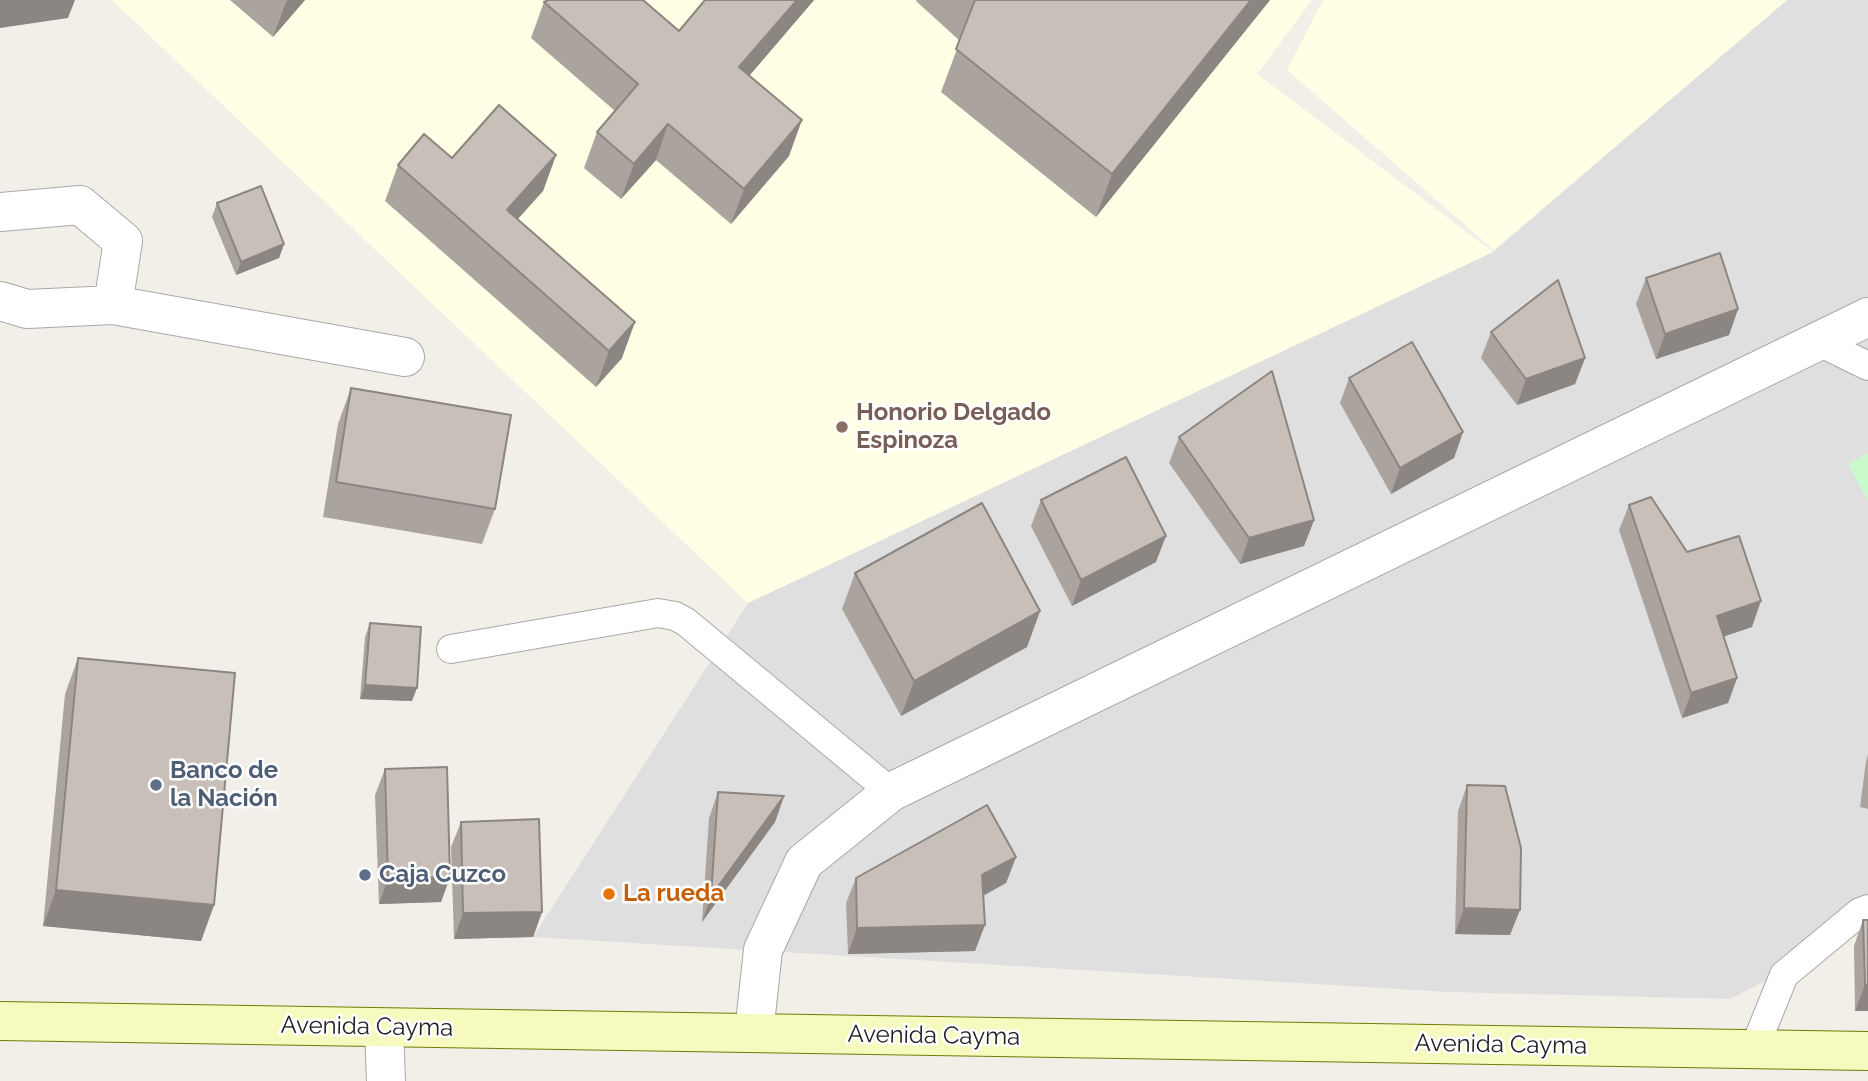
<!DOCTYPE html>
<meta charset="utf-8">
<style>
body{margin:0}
canvas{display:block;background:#f2efe9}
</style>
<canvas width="1868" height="1081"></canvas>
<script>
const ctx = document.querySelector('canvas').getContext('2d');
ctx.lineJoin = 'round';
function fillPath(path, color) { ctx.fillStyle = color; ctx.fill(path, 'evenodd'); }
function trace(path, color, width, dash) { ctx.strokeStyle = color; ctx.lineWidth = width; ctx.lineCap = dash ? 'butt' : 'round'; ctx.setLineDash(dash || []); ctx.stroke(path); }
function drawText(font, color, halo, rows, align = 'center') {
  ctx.font = font + ' Raleway,sans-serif'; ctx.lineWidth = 5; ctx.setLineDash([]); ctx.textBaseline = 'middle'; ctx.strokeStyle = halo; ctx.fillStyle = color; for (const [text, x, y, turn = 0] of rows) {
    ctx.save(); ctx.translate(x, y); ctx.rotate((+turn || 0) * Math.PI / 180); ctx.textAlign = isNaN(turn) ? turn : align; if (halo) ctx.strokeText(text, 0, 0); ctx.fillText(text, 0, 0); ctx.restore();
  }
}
fillPath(new Path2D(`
 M 1787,0 L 1868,0 L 1868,929 L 1730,999 L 1449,992 L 533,937 L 748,603 L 1493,252 Z`), '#e0dfdf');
fillPath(new Path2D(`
 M 112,0 L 1312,0 L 1257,74 L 1493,252 L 748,603 Z
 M 1323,0 L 1787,0 L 1494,250 L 1287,70 Z`), '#ffffe5');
fillPath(new Path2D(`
 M 1868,453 L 1868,501 L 1848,464 Z`), '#c8facc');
const service = new Path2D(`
 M 1817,341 L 1868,366
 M 451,649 L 658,613 L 675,616 L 686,622 L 891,792
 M 1754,1049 L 1784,975 L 1860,912 L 1868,909`);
const minor = new Path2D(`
 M 0,212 L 80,205 L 123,241 L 113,305
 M 0,301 L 27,309 L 113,305 L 405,357
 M 384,1028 L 386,1081`);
const tertiary = new Path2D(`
 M 754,1033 L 763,950 L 804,862 L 891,792 L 1868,317`);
const secondary = new Path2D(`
 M 0,1021 L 1868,1051`);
trace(service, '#a9a9a9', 30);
trace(minor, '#a9a9a9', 40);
trace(tertiary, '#a9a9a9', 40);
trace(secondary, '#707d05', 40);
trace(service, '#fff', 28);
trace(minor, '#fff', 38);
trace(tertiary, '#fff', 38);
trace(secondary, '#f7fabf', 38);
fillPath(new Path2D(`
 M 230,0 L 305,0 L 273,37 Z
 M 705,0 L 814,0 L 749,76 L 789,156 L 731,224 L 656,160 L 621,199 L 584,168 L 597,132 L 615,111 L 531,38 L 544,2 L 679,31 Z
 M 917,0 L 1270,0 L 1096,217 L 941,92 L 960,41 L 916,1 Z
 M 556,155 L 543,191 L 518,219 L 622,358 L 596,387 L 385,201 L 398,165 L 452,158 Z
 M 217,203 L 284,244 L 279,258 L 236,275 L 212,217 Z
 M 1646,278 L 1738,309 L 1729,335 L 1656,359 L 1636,304 Z
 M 1491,332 L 1585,358 L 1575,384 L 1517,405 L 1481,358 Z
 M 1349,378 L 1463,432 L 1454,458 L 1391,494 L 1340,403 Z
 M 351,388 L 495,509 L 482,544 L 323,517 L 338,424 Z
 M 1179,437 L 1314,520 L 1304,546 L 1240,564 L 1169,463 Z
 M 1041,500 L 1156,562 L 1072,606 L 1031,526 Z
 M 1629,505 L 1687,552 L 1752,627 L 1724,636 L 1737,678 L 1728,703 L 1682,718 L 1619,530 Z
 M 855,573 L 1040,611 L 1027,647 L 901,716 L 842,609 Z
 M 370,623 L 412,701 L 360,699 L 365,637 Z
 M 78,658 L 214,905 L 201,941 L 43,926 L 65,694 Z
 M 1868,755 L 1868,809 L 1860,807 L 1866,761 Z
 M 385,769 L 450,877 L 441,902 L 379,904 L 375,795 Z
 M 1467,785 L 1510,935 L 1455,934 L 1458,811 Z
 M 718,792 L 784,796 L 775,822 L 702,922 L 709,818 Z
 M 461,822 L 542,912 L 533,937 L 454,939 L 451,847 Z
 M 1016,857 L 1006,883 L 983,896 L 975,951 L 848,954 L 846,903 L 856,878 Z
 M 1863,920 L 1868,920 L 1868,1011 L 1855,1011 L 1854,946 Z`), '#aba49e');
fillPath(new Path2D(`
 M 0,0 L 75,0 L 68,18 L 0,28 Z
 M 288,0 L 305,0 L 273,37 L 286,2 Z
 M 797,0 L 814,0 L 726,103 L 739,67 Z
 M 1251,0 L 1270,0 L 1096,217 L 1112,174 Z
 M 802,120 L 789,156 L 731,224 L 744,189 Z
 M 668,124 L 656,160 L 621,199 L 634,164 Z
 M 556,155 L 543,191 L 494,245 L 507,210 Z
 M 284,244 L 279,258 L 236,275 L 241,262 Z
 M 1738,309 L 1729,335 L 1656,359 L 1665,334 Z
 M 635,322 L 622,358 L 596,387 L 609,351 Z
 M 1585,358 L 1575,384 L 1517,405 L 1526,379 Z
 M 1463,432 L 1454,458 L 1391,494 L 1400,468 Z
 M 1314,520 L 1304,546 L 1240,564 L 1249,538 Z
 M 1166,536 L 1156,562 L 1072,606 L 1081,580 Z
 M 1761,601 L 1752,627 L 1708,642 L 1717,616 Z
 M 1040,611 L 1027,647 L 901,716 L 914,681 Z
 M 1737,678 L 1728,703 L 1682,718 L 1691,693 Z
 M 365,685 L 417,688 L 412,701 L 360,699 Z
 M 784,796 L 775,822 L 702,922 L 711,896 Z
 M 1016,857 L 1006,883 L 973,901 L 982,875 Z
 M 450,877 L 441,902 L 379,904 L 388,879 Z
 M 56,890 L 214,905 L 201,941 L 43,926 Z
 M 1464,908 L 1520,910 L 1510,935 L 1455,934 Z
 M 542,912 L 533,937 L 454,939 L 463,913 Z
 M 985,925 L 975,951 L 848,954 L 857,928 Z
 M 1865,985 L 1868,985 L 1868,1011 L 1855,1011 Z`), '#8b8681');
const building = new Path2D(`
 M 548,0 L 643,0 L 679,31 L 705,0 L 797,0 L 739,67 L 802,120 L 744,189 L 668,124 L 634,164 L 597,132 L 638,84 L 544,2 Z
 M 975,0 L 1251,0 L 1112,174 L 956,49 Z
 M 499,105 L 556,155 L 507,210 L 635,322 L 609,351 L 398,165 L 424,134 L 452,158 Z
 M 261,186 L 284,244 L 241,262 L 217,203 Z
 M 1720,253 L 1738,309 L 1665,334 L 1646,278 Z
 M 1558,280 L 1585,358 L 1526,379 L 1491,332 Z
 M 1412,342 L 1463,432 L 1400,468 L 1349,378 Z
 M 1272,371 L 1314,520 L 1249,538 L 1179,437 Z
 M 351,388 L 511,415 L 495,509 L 336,482 Z
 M 1126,457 L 1166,536 L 1081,580 L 1041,500 Z
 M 1651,497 L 1687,552 L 1739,536 L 1761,601 L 1717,616 L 1737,678 L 1691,693 L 1629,505 Z
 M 982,503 L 1040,611 L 914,681 L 855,573 Z
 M 370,623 L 421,627 L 417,688 L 365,685 Z
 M 78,658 L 235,673 L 214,905 L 56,890 Z
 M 447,767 L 450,877 L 388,879 L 385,769 Z
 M 1467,785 L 1505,786 L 1521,848 L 1520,910 L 1464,908 Z
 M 718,792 L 784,796 L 711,896 Z
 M 987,805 L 1016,857 L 982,875 L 985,925 L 857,928 L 856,878 Z
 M 539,819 L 542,912 L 463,913 L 461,822 Z
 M 1863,920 L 1868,920 L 1868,985 L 1865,985 Z`);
fillPath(building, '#c7bfb8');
trace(building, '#8b8681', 2);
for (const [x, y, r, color] of [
 [842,427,7,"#8d6e63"],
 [156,785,7,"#5c6f8a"],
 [365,875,7,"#5c6f8a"],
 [609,894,7,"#e8710a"]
]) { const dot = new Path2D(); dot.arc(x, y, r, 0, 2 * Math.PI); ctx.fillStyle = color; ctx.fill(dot); trace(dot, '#fff', 2.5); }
drawText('bold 24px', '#785e54', '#fff', [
 ["Honorio Delgado",856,413],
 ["Espinoza",856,441]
], 'left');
drawText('bold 24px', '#4e5e75', '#fff', [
 ["Banco de",170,771],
 ["la Nación",170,799],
 ["Caja Cuzco",379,875]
], 'left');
drawText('bold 24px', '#c56008', '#fff', [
 ["La rueda",623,894]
], 'left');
drawText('24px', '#222', '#fff', [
 ["Avenida Cayma",367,1027,1],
 ["Avenida Cayma",934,1036,1],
 ["Avenida Cayma",1501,1045,1]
]);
</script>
